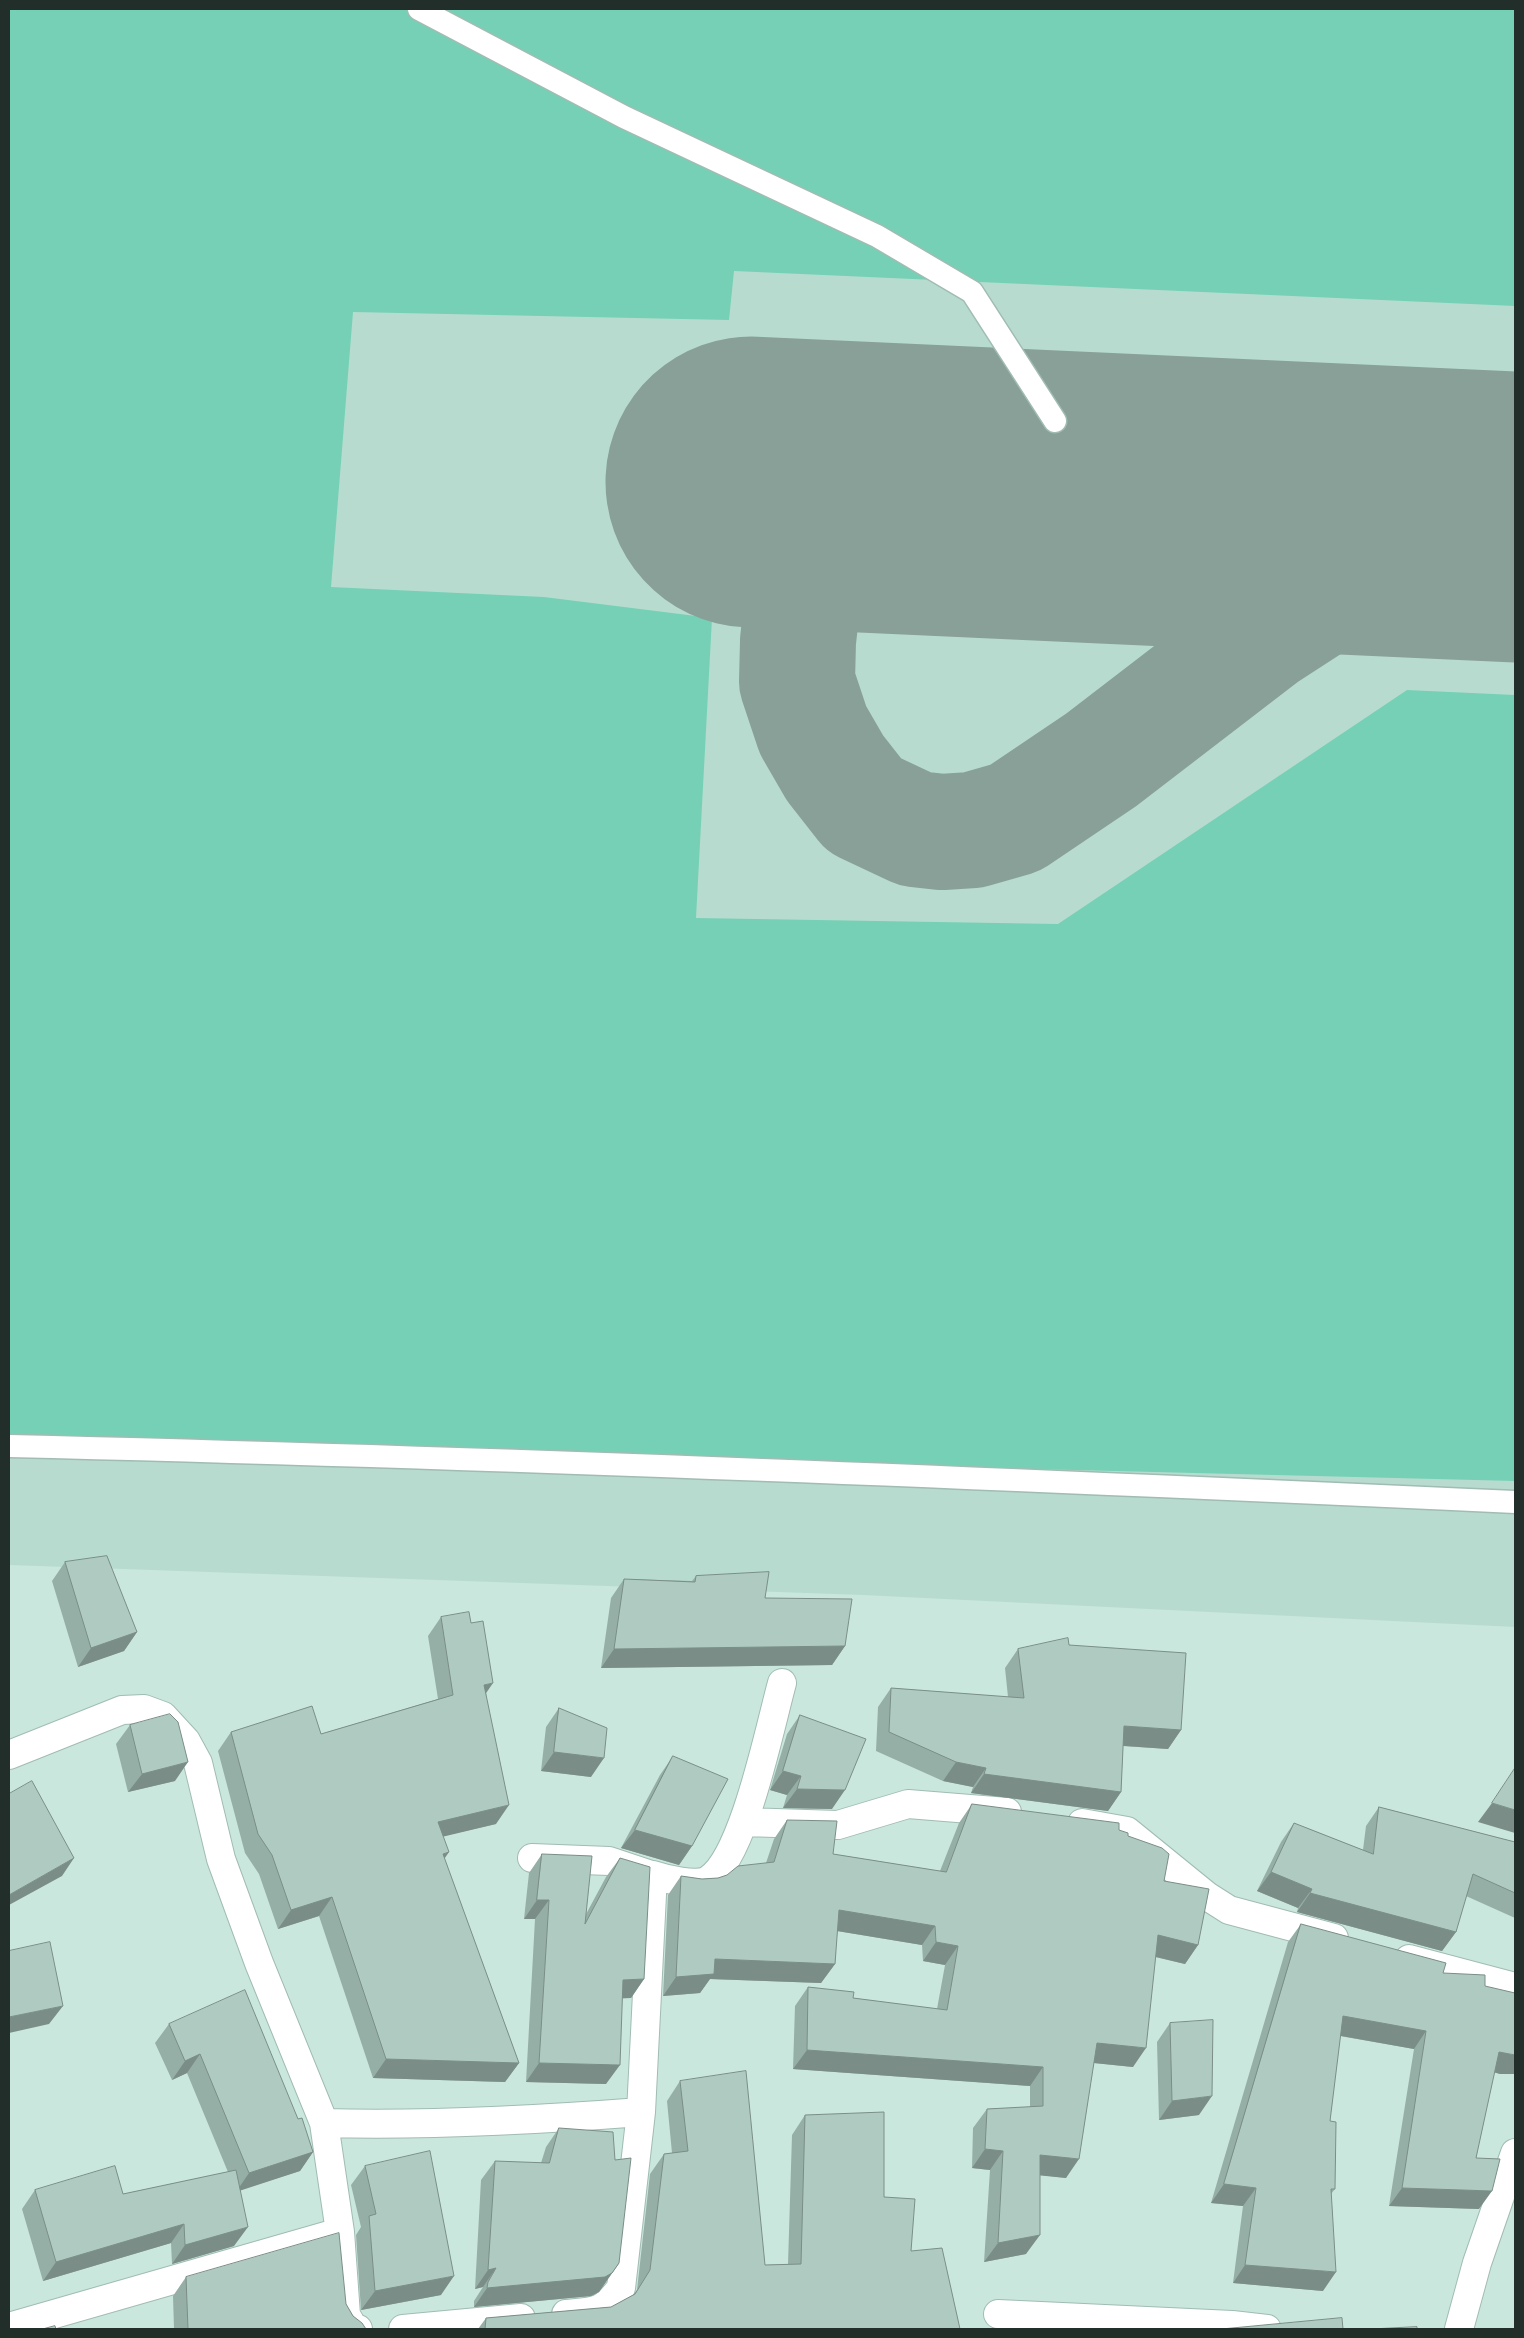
<!DOCTYPE html>
<style>
body{margin:0}
#map{position:relative;width:1524px;height:2338px;overflow:hidden;background:#cae7dd;font-family:"Sofia Sans Condensed",sans-serif}
canvas{display:block}
.frame{position:absolute;inset:0;border:10px solid #222e2a;pointer-events:none}
</style>
<div id="map">
<canvas width="1524" height="2338"></canvas>
<div class="frame"></div>
</div>
<script>
const ctx = document.querySelector('canvas').getContext('2d');
ctx.lineJoin = 'round';
function fillPath(path, color) { ctx.fillStyle = color; ctx.fill(path, 'evenodd'); }
function trace(path, color, width, dash) { ctx.strokeStyle = color; ctx.lineWidth = width; ctx.lineCap = dash ? 'butt' : 'round'; ctx.setLineDash(dash || []); ctx.stroke(path); }
fillPath(new Path2D(`
 M 9,9 L 1515,9 L 1515,1627 L 863,1595 L 9,1565 Z`), '#b7dccf');
fillPath(new Path2D(`
 M 9,9 L 1515,9 L 1515,306 L 734,271 L 729,320 L 353,312 L 331,587 L 544,597 L 712,618 L 696,918 L 1058,924 L 1407,690 L 1515,695 L 1515,1481 L 353,1452 L 9,1439 Z`), '#76d0b5');
trace(new Path2D(`
 M 1227,504 L 1186,472 L 1102,433 L 1055,421 L 989,410 L 938,408 L 898,421 L 862,453 L 834,486 L 808,549 L 798,641 L 797,682 L 813,730 L 835,768 L 864,805 L 915,829 L 942,832 L 973,830 L 1015,818 L 1101,760 L 1265,634 L 1336,588 L 1397,557 L 1467,534 L 1515,525`), '#89a098', 116);
trace(new Path2D(`
 M 751,482 L 1515,517`), '#89a098', 291);
const lane = new Path2D(`
 M 419,9 L 624,117 L 877,236 L 972,292 L 1055,421
 M 9,1446 C 511,1458 1013,1479 1515,1502`);
const street = new Path2D(`
 M 9,1755 L 122,1710 L 144,1709 L 163,1716 L 186,1741 L 198,1763 L 221,1859 L 259,1963 L 324,2123 L 340,2232 L 346,2315 L 353,2327 L 358,2329
 M 744,1822 L 838,1825 L 908,1804 L 1007,1812
 M 1082,1823 L 1127,1831 L 1207,1896 L 1229,1910 L 1334,1938
 M 532,1858 L 609,1861 L 651,1875
 M 1409,1959 L 1515,1987
 M 324,2123 C 429,2126 536,2120 641,2112
 M 566,2314 C 596,2311 602,2313 621,2288 L 641,2112 L 653,1875 C 665,1879 697,1887 708,1880 C 744,1858 770,1726 782,1683
 M 998,2314 L 1232,2325 L 1267,2329
 M 9,2327 L 340,2232
 M 403,2329 L 521,2318
 M 1459,2329 L 1477,2263 L 1515,2153`);
trace(lane, '#a1bcb3', 25);
trace(street, '#a1bcb3', 30);
trace(lane, '#fff', 22);
trace(street, '#fff', 28);
fillPath(new Path2D(`
 M 65,1562 L 137,1632 L 124,1651 L 78,1667 L 52,1581 Z
 M 696,1576 L 845,1646 L 832,1665 L 601,1668 L 611,1598 L 624,1579 L 692,1581 Z
 M 441,1617 L 486,1693 L 496,1824 L 443,1836 L 444,1858 L 519,2063 L 505,2082 L 373,2078 L 319,1916 L 278,1929 L 259,1874 L 245,1853 L 218,1751 L 231,1732 L 321,1734 L 438,1699 L 428,1636 Z
 M 1069,1645 L 1181,1730 L 1168,1749 L 1123,1746 L 1121,1792 L 1108,1811 L 971,1793 L 973,1787 L 943,1781 L 876,1751 L 878,1707 L 891,1688 L 1008,1697 L 1005,1668 L 1018,1649 Z
 M 559,1708 L 591,1777 L 541,1771 L 546,1727 Z
 M 800,1715 L 832,1809 L 783,1808 L 787,1795 L 770,1790 L 787,1734 Z
 M 130,1725 L 175,1781 L 128,1792 L 116,1744 Z
 M 673,1756 L 692,1846 L 679,1865 L 621,1848 L 660,1775 Z
 M 972,1804 L 1119,1830 L 1128,1836 L 1164,1881 L 1198,1945 L 1185,1964 L 1155,1957 L 1133,2067 L 1094,2063 L 1066,2178 L 1040,2175 L 1026,2254 L 984,2262 L 990,2170 L 972,2168 L 973,2128 L 987,2109 L 1030,2107 L 1030,2086 L 793,2069 L 795,2006 L 808,1987 L 853,1998 L 937,2009 L 945,1965 L 923,1961 L 922,1945 L 837,1931 L 835,1964 L 821,1983 L 710,1979 L 700,1993 L 663,1996 L 668,1895 L 681,1876 L 702,1879 L 718,1878 L 766,1863 L 774,1839 L 787,1820 L 833,1854 L 940,1871 L 959,1823 Z
 M 1379,1807 L 1515,1842 L 1515,1918 L 1466,1896 L 1456,1932 L 1442,1951 L 1297,1912 L 1298,1908 L 1257,1891 L 1281,1842 L 1294,1823 L 1363,1850 L 1366,1826 Z
 M 542,1854 L 585,1916 L 606,1877 L 620,1858 L 644,1979 L 631,1998 L 622,1998 L 606,2084 L 526,2082 L 535,1919 L 524,1919 L 529,1873 Z
 M 1301,1924 L 1443,1973 L 1485,1986 L 1515,2074 L 1500,2074 L 1494,2072 L 1476,2158 L 1479,2209 L 1389,2206 L 1414,2049 L 1340,2036 L 1330,2121 L 1335,2189 L 1331,2194 L 1323,2291 L 1233,2283 L 1243,2206 L 1211,2203 L 1288,1942 Z
 M 1170,2023 L 1199,2115 L 1159,2120 L 1157,2042 Z
 M 169,2024 L 298,2119 L 313,2152 L 300,2171 L 240,2190 L 234,2246 L 172,2264 L 171,2243 L 43,2281 L 22,2209 L 35,2190 L 123,2194 L 228,2172 L 187,2073 L 172,2080 L 155,2043 Z
 M 680,2081 L 765,2265 L 788,2264 L 792,2135 L 805,2115 L 884,2197 L 911,2251 L 960,2329 L 478,2329 L 486,2318 L 611,2307 L 633,2295 L 637,2290 L 650,2174 L 664,2154 L 672,2153 L 667,2101 Z
 M 559,2128 L 619,2263 L 599,2292 L 591,2296 L 474,2307 L 474,2301 L 483,2287 L 475,2289 L 481,2180 L 495,2161 L 541,2163 L 546,2147 Z
 M 365,2166 L 441,2295 L 361,2310 L 356,2235 L 361,2227 L 351,2185 Z
 M 186,2277 L 346,2304 L 353,2316 L 366,2329 L 174,2329 L 173,2296 Z`), '#96afa6');
fillPath(new Path2D(`
 M 137,1632 L 124,1651 L 78,1667 L 91,1648 Z
 M 845,1646 L 832,1665 L 601,1668 L 614,1649 Z
 M 493,1683 L 480,1702 L 484,1685 Z
 M 1124,1726 L 1181,1730 L 1168,1749 L 1111,1745 Z
 M 554,1752 L 604,1758 L 591,1777 L 541,1771 Z
 M 188,1762 L 175,1781 L 128,1792 L 142,1774 Z
 M 956,1762 L 986,1768 L 973,1787 L 943,1781 Z
 M 783,1771 L 801,1776 L 787,1795 L 770,1790 Z
 M 984,1774 L 1121,1792 L 1108,1811 L 971,1793 Z
 M 797,1789 L 845,1790 L 832,1809 L 783,1808 Z
 M 1492,1803 L 1515,1810 L 1515,1833 L 1478,1822 Z
 M 509,1805 L 496,1824 L 425,1841 L 438,1822 Z
 M 635,1830 L 692,1846 L 679,1865 L 621,1848 Z
 M 449,1852 L 436,1871 L 443,1854 Z
 M 74,1858 L 62,1876 L 9,1905 L 9,1895 Z
 M 1271,1872 L 1312,1889 L 1298,1908 L 1257,1891 Z
 M 1310,1893 L 1456,1932 L 1442,1951 L 1297,1912 Z
 M 332,1897 L 319,1916 L 278,1929 L 291,1910 Z
 M 537,1900 L 549,1900 L 535,1919 L 524,1919 Z
 M 839,1910 L 935,1926 L 922,1945 L 825,1929 Z
 M 1158,1935 L 1198,1945 L 1185,1964 L 1144,1954 Z
 M 936,1942 L 958,1946 L 945,1965 L 923,1961 Z
 M 715,1959 L 835,1964 L 821,1983 L 710,1979 L 700,1993 L 663,1996 L 676,1977 Z
 M 644,1979 L 631,1998 L 609,1999 L 623,1980 Z
 M 63,2006 L 49,2024 L 9,2033 L 9,2017 Z
 M 1343,2016 L 1426,2031 L 1414,2049 L 1330,2034 Z
 M 1097,2043 L 1146,2048 L 1133,2067 L 1084,2062 Z
 M 807,2050 L 1043,2067 L 1030,2086 L 793,2069 Z
 M 1499,2052 L 1515,2055 L 1515,2074 L 1500,2074 L 1486,2070 Z
 M 200,2054 L 187,2073 L 172,2080 L 185,2061 Z
 M 386,2059 L 519,2063 L 505,2082 L 373,2078 Z
 M 539,2063 L 620,2065 L 606,2084 L 526,2082 Z
 M 1212,2096 L 1199,2115 L 1159,2120 L 1172,2101 Z
 M 985,2149 L 1003,2151 L 990,2170 L 972,2168 Z
 M 313,2152 L 300,2171 L 236,2192 L 249,2173 Z
 M 1040,2155 L 1079,2159 L 1066,2178 L 1026,2174 Z
 M 1224,2184 L 1256,2188 L 1243,2206 L 1211,2203 Z
 M 1402,2188 L 1492,2191 L 1479,2209 L 1389,2206 Z
 M 184,2224 L 171,2243 L 43,2281 L 56,2262 Z
 M 248,2227 L 234,2246 L 172,2264 L 185,2245 Z
 M 1040,2235 L 1026,2254 L 984,2262 L 998,2243 Z
 M 619,2263 L 599,2292 L 591,2296 L 474,2307 L 487,2288 Z
 M 1245,2265 L 1336,2272 L 1323,2291 L 1233,2283 Z
 M 496,2268 L 483,2287 L 475,2289 L 488,2270 Z
 M 454,2276 L 441,2295 L 361,2310 L 375,2291 Z`), '#7a8e87');
const building = new Path2D(`
 M 107,1556 L 137,1632 L 91,1648 L 65,1562 Z
 M 769,1572 L 765,1598 L 852,1599 L 845,1646 L 614,1649 L 624,1579 L 695,1582 L 696,1576 Z
 M 469,1612 L 471,1623 L 483,1621 L 493,1683 L 484,1685 L 509,1805 L 438,1822 L 449,1852 L 443,1854 L 519,2063 L 386,2059 L 332,1897 L 291,1910 L 272,1855 L 258,1834 L 231,1732 L 312,1706 L 321,1734 L 453,1695 L 441,1617 Z
 M 1068,1638 L 1069,1645 L 1186,1653 L 1181,1730 L 1124,1726 L 1121,1792 L 984,1774 L 986,1768 L 956,1762 L 889,1732 L 891,1688 L 1024,1698 L 1018,1649 Z
 M 559,1708 L 607,1728 L 604,1758 L 554,1752 Z
 M 170,1714 L 178,1722 L 188,1762 L 142,1774 L 130,1725 Z
 M 800,1715 L 866,1739 L 845,1790 L 797,1789 L 801,1776 L 783,1771 Z
 M 673,1756 L 728,1779 L 692,1846 L 635,1830 Z
 M 1515,1768 L 1515,1810 L 1492,1803 Z
 M 32,1781 L 74,1858 L 9,1895 L 9,1794 Z
 M 972,1804 L 1119,1823 L 1119,1830 L 1128,1833 L 1128,1836 L 1162,1848 L 1169,1854 L 1164,1881 L 1209,1889 L 1198,1945 L 1158,1935 L 1146,2048 L 1097,2043 L 1079,2159 L 1040,2155 L 1040,2235 L 998,2243 L 1003,2151 L 985,2149 L 987,2109 L 1043,2106 L 1043,2067 L 807,2050 L 808,1987 L 854,1992 L 853,1998 L 947,2010 L 958,1946 L 936,1942 L 935,1926 L 839,1910 L 835,1964 L 715,1959 L 714,1974 L 676,1977 L 681,1876 L 702,1879 L 718,1878 L 727,1875 L 738,1866 L 774,1862 L 787,1820 L 837,1821 L 833,1854 L 946,1872 Z
 M 1379,1807 L 1515,1842 L 1515,1893 L 1473,1874 L 1456,1932 L 1310,1893 L 1312,1889 L 1271,1872 L 1294,1823 L 1373,1854 Z
 M 542,1854 L 592,1856 L 585,1924 L 620,1858 L 650,1867 L 644,1979 L 623,1980 L 620,2065 L 539,2063 L 549,1900 L 537,1900 Z
 M 1301,1924 L 1446,1963 L 1443,1973 L 1485,1975 L 1485,1986 L 1515,1993 L 1515,2055 L 1499,2052 L 1476,2158 L 1500,2159 L 1492,2191 L 1402,2188 L 1426,2031 L 1343,2016 L 1330,2121 L 1336,2122 L 1335,2189 L 1331,2189 L 1336,2272 L 1245,2265 L 1256,2188 L 1224,2184 Z
 M 50,1942 L 63,2006 L 9,2017 L 9,1951 Z
 M 245,1990 L 298,2119 L 302,2118 L 313,2152 L 249,2173 L 200,2054 L 185,2061 L 169,2024 Z
 M 1213,2020 L 1212,2096 L 1172,2101 L 1170,2023 Z
 M 746,2071 L 765,2265 L 801,2264 L 805,2115 L 884,2112 L 884,2197 L 915,2199 L 911,2251 L 942,2248 L 960,2329 L 485,2329 L 486,2318 L 611,2307 L 635,2294 L 650,2270 L 664,2154 L 688,2151 L 680,2081 Z
 M 559,2128 L 613,2132 L 615,2160 L 631,2158 L 619,2263 L 612,2273 L 605,2277 L 487,2288 L 488,2282 L 496,2268 L 488,2270 L 495,2161 L 549,2163 Z
 M 430,2151 L 454,2276 L 375,2291 L 369,2216 L 376,2214 L 365,2166 Z
 M 115,2166 L 123,2194 L 236,2170 L 248,2227 L 185,2245 L 184,2224 L 56,2262 L 35,2190 Z
 M 339,2233 L 346,2304 L 353,2316 L 362,2323 L 366,2329 L 188,2329 L 186,2277 Z
 M 1342,2318 L 1343,2329 L 1222,2329 Z
 M 55,2326 L 56,2329 L 43,2329 Z
 M 1417,2327 L 1417,2329 L 1372,2329 Z`);
fillPath(building, '#afcbc1');
trace(building, '#7a8e87', 1);
</script>
